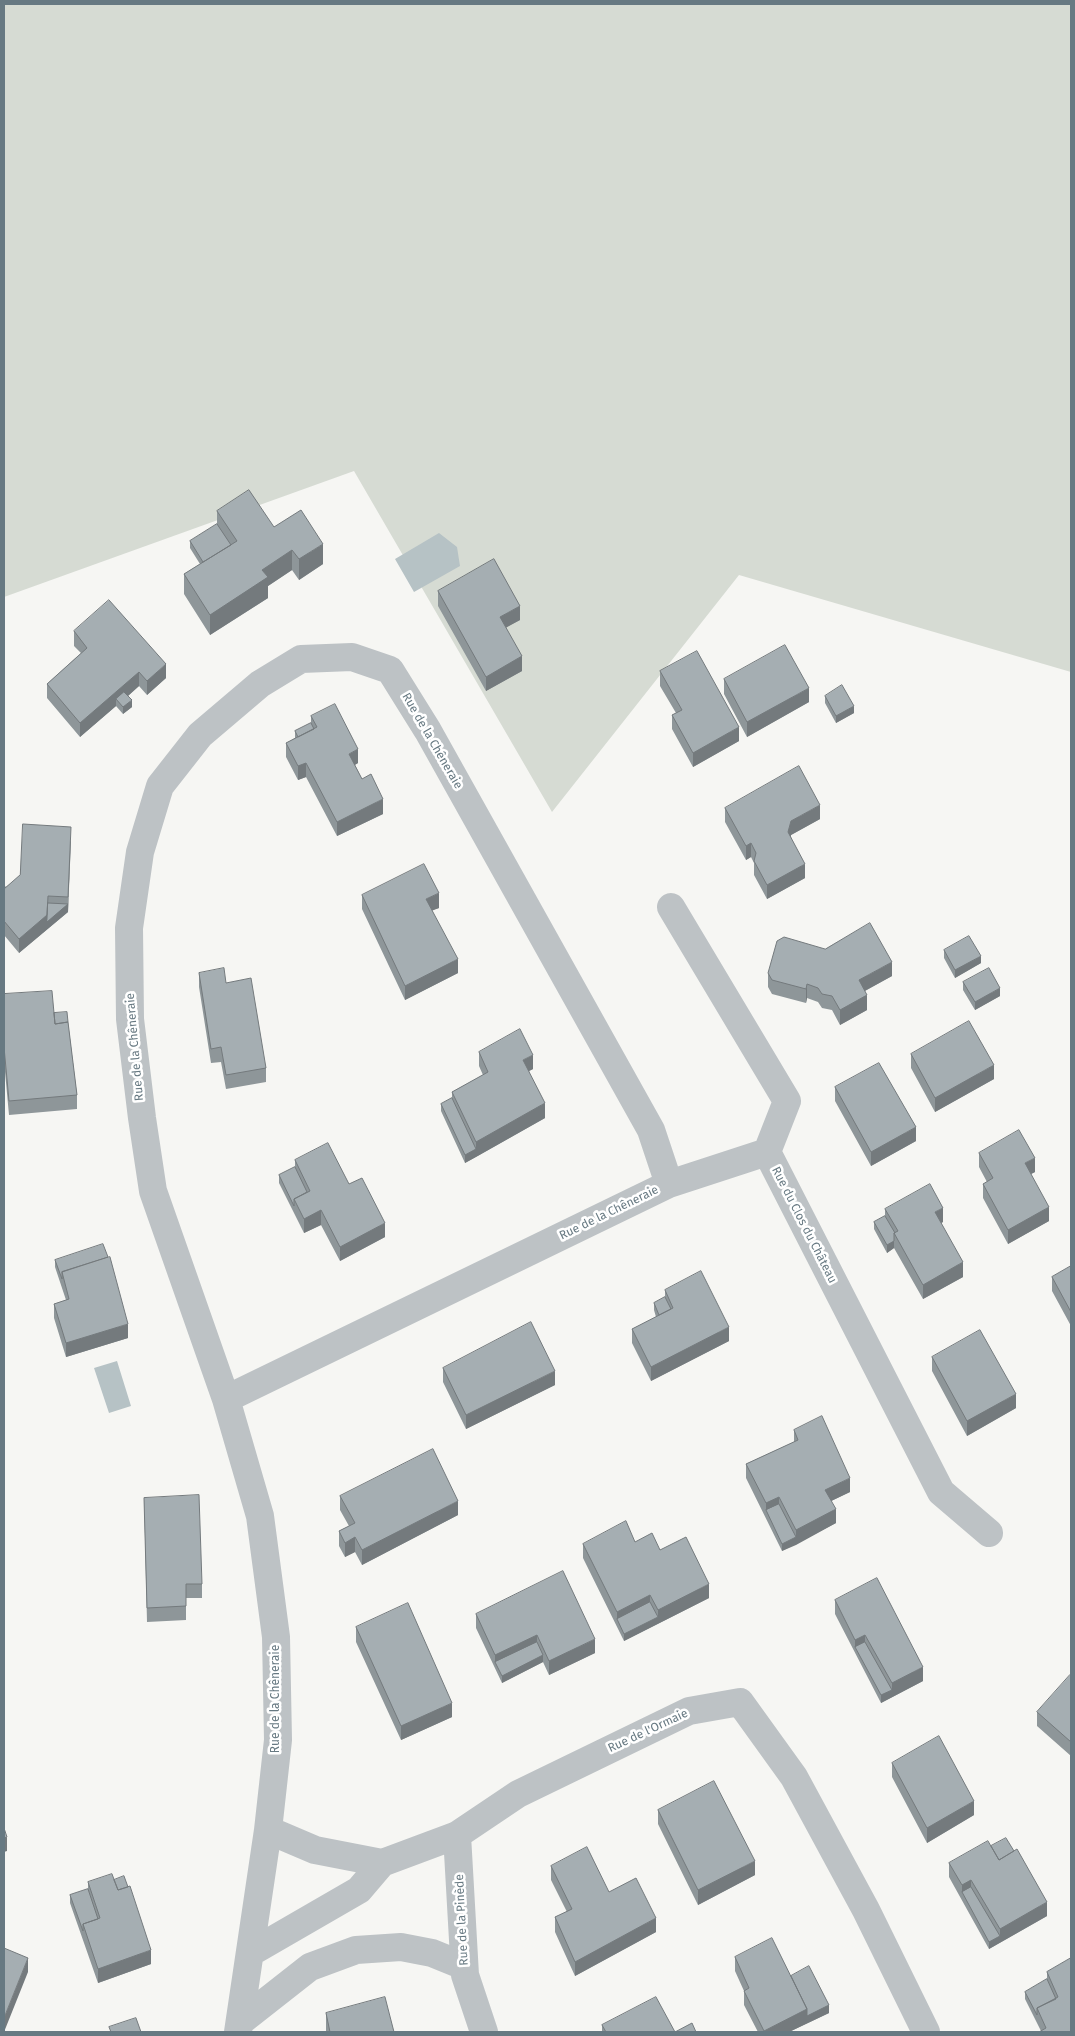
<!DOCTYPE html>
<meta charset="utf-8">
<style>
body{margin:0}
#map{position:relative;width:1075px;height:2036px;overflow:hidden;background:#f6f6f3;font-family:"Fira Sans",sans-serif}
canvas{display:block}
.frame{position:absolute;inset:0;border:5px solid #677982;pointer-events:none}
</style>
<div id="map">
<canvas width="1075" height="2036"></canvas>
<div class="frame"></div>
</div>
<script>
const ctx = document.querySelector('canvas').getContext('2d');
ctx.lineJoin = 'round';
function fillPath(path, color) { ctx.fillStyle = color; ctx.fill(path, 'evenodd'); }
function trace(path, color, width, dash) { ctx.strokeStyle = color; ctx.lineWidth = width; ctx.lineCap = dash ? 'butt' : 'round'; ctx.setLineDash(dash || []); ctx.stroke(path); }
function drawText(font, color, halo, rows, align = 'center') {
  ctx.font = font + ' "Fira Sans",sans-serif'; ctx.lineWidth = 5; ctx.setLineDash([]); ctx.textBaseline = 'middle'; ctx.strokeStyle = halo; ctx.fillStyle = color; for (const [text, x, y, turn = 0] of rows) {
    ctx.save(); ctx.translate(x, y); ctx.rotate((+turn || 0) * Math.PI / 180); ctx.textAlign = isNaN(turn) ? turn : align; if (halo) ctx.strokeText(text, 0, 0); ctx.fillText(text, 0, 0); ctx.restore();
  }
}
fillPath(new Path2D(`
 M 4,4 L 1071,4 L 1071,672 L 739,575 L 552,812 L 354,471 L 4,597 Z`), '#d6dbd3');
fillPath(new Path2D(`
 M 439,533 L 457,547 L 460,566 L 414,592 L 395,559 Z
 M 117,1361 L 131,1406 L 109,1413 L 94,1368 Z`), '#b6c2c5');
trace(new Path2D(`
 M 671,907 L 787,1101 L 767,1152 L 941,1492 L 989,1533
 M 669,1184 L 767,1152
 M 226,1399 L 669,1184 L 651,1130 L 428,731 L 390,670 L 352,657 L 301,659 L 260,684 L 200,735 L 160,786 L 140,852 L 129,928 L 130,1019 L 142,1118 L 153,1191 L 226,1399 L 260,1516 L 276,1637 L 278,1740 L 268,1830 L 238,2032
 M 268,1830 L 315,1850 L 382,1863 L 457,1835 L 518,1794 L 689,1711 L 740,1702 L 794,1777 L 866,1910 L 926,2032
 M 457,1835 L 465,1975 L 484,2032
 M 250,1953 L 359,1890 L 382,1863
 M 240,2022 L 310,1967 L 356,1950 L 401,1947 L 432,1953 L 464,1966`), '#bdc2c5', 28);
fillPath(new Path2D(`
 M 217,511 L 274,527 L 323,564 L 299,580 L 292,570 L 268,586 L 268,598 L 210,635 L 184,594 L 184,574 L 200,564 L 190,548 L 190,541 L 217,524 Z
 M 438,591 L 520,620 L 506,627 L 522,671 L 486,691 L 438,606 Z
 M 74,631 L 166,678 L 147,695 L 139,686 L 128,696 L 132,707 L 123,714 L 116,706 L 80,737 L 47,698 L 47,684 L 81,653 L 74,646 Z
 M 660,671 L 739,741 L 693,767 L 672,729 L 672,715 L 676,713 L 660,686 Z
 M 724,679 L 809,702 L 747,737 L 724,694 Z
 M 825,696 L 854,713 L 836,723 L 825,703 Z
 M 311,716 L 358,763 L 355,765 L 362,779 L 383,814 L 337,836 L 306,777 L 298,780 L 286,757 L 286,743 L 295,738 L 295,731 L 311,723 Z
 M 725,808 L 820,819 L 791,835 L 791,837 L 805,878 L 767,899 L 754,875 L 754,863 L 751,857 L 746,860 L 725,822 Z
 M 71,841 L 68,912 L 19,953 L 4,935 L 4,885 L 6,887 Z
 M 362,895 L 439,908 L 432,910 L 458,973 L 405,1000 L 362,909 Z
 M 944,950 L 981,963 L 955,978 L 944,958 Z
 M 199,973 L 226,983 L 266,1068 L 266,1082 L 226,1089 L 221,1062 L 211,1063 L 199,987 Z
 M 768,973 L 892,976 L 865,991 L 867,1010 L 840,1025 L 832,1010 L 822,1008 L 818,1002 L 807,998 L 806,1003 L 772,994 L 768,987 Z
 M 963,982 L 1000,996 L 975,1010 L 963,990 Z
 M 4,994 L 54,1013 L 68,1022 L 77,1095 L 77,1109 L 9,1115 L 4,1061 Z
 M 479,1052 L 533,1069 L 529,1071 L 545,1118 L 465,1163 L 441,1111 L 441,1104 L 452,1098 L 452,1092 L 483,1075 L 479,1066 Z
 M 911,1054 L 994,1079 L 935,1112 L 911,1068 Z
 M 835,1087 L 916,1141 L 871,1166 L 835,1101 Z
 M 979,1153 L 1035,1172 L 1031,1174 L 1049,1221 L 1008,1244 L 983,1198 L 983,1184 L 987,1182 L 979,1167 Z
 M 295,1160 L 349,1184 L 385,1237 L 340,1261 L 321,1225 L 304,1233 L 279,1183 L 279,1175 L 295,1167 Z
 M 885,1209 L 943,1222 L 941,1223 L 963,1277 L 923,1299 L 894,1248 L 887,1253 L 874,1229 L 874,1222 L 885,1216 Z
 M 55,1260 L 128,1338 L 66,1357 L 54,1318 L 54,1304 L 66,1300 L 55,1267 Z
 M 1071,1266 L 1071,1326 L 1052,1291 L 1052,1277 Z
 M 665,1290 L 729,1341 L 651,1381 L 632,1343 L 632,1329 L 656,1317 L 654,1310 L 654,1303 L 665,1297 Z
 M 932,1357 L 1016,1408 L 967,1436 L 932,1371 Z
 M 443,1368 L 555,1385 L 466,1429 L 443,1382 Z
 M 794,1430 L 850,1492 L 831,1501 L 836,1523 L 782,1551 L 746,1478 L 746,1464 L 794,1442 Z
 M 340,1496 L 458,1515 L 362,1565 L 355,1552 L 345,1557 L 339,1546 L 339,1531 L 349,1526 L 340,1510 Z
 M 144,1498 L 202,1584 L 202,1598 L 186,1598 L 186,1620 L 147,1622 Z
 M 635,1542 L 660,1550 L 709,1598 L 624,1641 L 583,1558 L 583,1544 Z
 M 835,1600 L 923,1681 L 881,1703 L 835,1614 Z
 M 476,1614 L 595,1653 L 549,1675 L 543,1662 L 502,1683 L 476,1628 Z
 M 356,1627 L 452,1717 L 401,1740 L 356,1642 Z
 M 1071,1676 L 1071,1756 L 1037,1726 L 1037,1712 Z
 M 892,1763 L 974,1815 L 927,1843 L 892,1777 Z
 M 658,1810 L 755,1875 L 698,1905 L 658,1824 Z
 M 991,1846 L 1047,1916 L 989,1949 L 949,1877 L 949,1863 Z
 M 551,1866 L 609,1892 L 656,1932 L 575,1976 L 555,1932 L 555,1917 L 567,1912 L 551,1880 Z
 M 88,1882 L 151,1964 L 98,1983 L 70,1903 L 70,1895 L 88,1889 Z
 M 735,1957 L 791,1976 L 829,2013 L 789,2032 L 758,2032 L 744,2005 L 744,1991 L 735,1971 Z
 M 1071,1958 L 1071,2032 L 1041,2031 L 1025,1999 L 1025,1992 L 1047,1979 L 1047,1972 Z
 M 326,2013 L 394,2032 L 326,2032 Z
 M 602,2025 L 675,2032 L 696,2032 L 602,2032 Z`), '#8e9699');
fillPath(new Path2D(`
 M 323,544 L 323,564 L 299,580 L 299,559 Z
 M 292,550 L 292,570 L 268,586 L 268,598 L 210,635 L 210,615 L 262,570 Z
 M 520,606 L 520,620 L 500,631 L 500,617 Z
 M 522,656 L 522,671 L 486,691 L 486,677 Z
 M 166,664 L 166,678 L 147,695 L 147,681 Z
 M 139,672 L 139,686 L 120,703 L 116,699 L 116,706 L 80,737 L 80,723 Z
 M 809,688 L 809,702 L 747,737 L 747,722 Z
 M 132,700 L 132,707 L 123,714 L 123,707 Z
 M 854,706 L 854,713 L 836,723 L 836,716 Z
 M 739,727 L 739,741 L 693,767 L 693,753 Z
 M 358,749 L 358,763 L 349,768 L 349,754 Z
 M 306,763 L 306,777 L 298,780 L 298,766 Z
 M 383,799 L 383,814 L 337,836 L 337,822 Z
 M 820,805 L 820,819 L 791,835 L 788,846 L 788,832 L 791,821 Z
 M 71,827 L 68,912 L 19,953 L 19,939 L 47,915 L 68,904 Z
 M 751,843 L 751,857 L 746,860 L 746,846 Z
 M 805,864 L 805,878 L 767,899 L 767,885 Z
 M 439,893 L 439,908 L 426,913 L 426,899 Z
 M 981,956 L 981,963 L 955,978 L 955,970 Z
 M 458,959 L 458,973 L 405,1000 L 405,986 Z
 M 892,962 L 892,976 L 859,994 L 859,980 Z
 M 807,984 L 807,998 L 806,1003 L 806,989 Z
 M 1000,988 L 1000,996 L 975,1010 L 975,1002 Z
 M 867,995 L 867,1010 L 840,1025 L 840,1010 Z
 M 533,1055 L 533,1069 L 523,1074 L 523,1060 Z
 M 994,1065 L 994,1079 L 935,1112 L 935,1098 Z
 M 545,1103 L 545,1118 L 476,1157 L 476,1142 Z
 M 916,1127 L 916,1141 L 871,1166 L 871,1152 Z
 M 476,1149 L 476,1157 L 465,1163 L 465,1155 Z
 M 1035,1158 L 1035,1172 L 1025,1177 L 1025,1163 Z
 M 1049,1207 L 1049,1221 L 1008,1244 L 1008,1230 Z
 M 943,1208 L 943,1222 L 935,1226 L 935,1212 Z
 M 321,1210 L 321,1225 L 304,1233 L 304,1219 Z
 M 385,1223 L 385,1237 L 340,1261 L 340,1247 Z
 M 894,1241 L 894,1248 L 887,1253 L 887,1245 Z
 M 963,1262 L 963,1277 L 923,1299 L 923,1285 Z
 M 128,1324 L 128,1338 L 66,1357 L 66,1343 Z
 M 729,1327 L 729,1341 L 651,1381 L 651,1367 Z
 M 555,1371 L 555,1385 L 466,1429 L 466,1415 Z
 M 1016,1394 L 1016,1408 L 967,1436 L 967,1421 Z
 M 850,1478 L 850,1492 L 825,1504 L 825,1490 Z
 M 779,1497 L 779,1511 L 766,1510 L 766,1518 L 766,1503 Z
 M 458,1501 L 458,1515 L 362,1565 L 362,1550 Z
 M 836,1509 L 836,1523 L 796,1545 L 796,1530 Z
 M 355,1537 L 355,1552 L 345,1557 L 345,1543 Z
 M 796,1537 L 796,1545 L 782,1551 L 782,1544 Z
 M 709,1584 L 709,1598 L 624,1641 L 624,1634 L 658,1617 L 658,1610 Z
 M 650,1595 L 650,1610 L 617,1619 L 617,1612 Z
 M 537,1635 L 537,1649 L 495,1662 L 495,1655 Z
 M 865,1635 L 865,1650 L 855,1647 L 855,1640 Z
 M 595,1639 L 595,1653 L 549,1675 L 549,1661 Z
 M 543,1655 L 543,1662 L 502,1683 L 502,1676 Z
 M 923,1667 L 923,1681 L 881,1703 L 881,1695 L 892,1690 L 892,1683 Z
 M 452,1703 L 452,1717 L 401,1740 L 401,1726 Z
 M 974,1801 L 974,1815 L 927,1843 L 927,1828 Z
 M 7,1837 L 7,1851 L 4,1852 L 4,1838 Z
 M 755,1861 L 755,1875 L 698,1905 L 698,1890 Z
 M 971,1880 L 971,1894 L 962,1892 L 962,1885 Z
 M 1047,1902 L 1047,1916 L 989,1949 L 989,1942 L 1000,1936 L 1000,1929 Z
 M 656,1918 L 656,1932 L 575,1976 L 575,1962 Z
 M 151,1950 L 151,1964 L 98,1983 L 98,1969 Z
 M 28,1958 L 28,1972 L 4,2032 L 4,2018 Z
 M 829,2005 L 829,2013 L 789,2032 L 764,2032 L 764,2031 L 807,2009 Z`), '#747a7d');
const building = new Path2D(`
 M 249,490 L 274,527 L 301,510 L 323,544 L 299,559 L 292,550 L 262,570 L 268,577 L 210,615 L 184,574 L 237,541 L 217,511 Z
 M 217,524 L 231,545 L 203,562 L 190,541 Z
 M 494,559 L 520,606 L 500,617 L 522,656 L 486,677 L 438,591 Z
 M 109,600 L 166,664 L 147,681 L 139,672 L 80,723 L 47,684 L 87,648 L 74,631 Z
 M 785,645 L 809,688 L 747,722 L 724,679 Z
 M 697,651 L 739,727 L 693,753 L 672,715 L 682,710 L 660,671 Z
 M 842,685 L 854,706 L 836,716 L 825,696 Z
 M 124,692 L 132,700 L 123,707 L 116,699 Z
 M 335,704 L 358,749 L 349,754 L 362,779 L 371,774 L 383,799 L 337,822 L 306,763 L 298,766 L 286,743 L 317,727 L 311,716 Z
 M 311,723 L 314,729 L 298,737 L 295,731 Z
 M 799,766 L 820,805 L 791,821 L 788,832 L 805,864 L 767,885 L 754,861 L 756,853 L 751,843 L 746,846 L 725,808 Z
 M 23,824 L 71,827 L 68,897 L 48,896 L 47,915 L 19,939 L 4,921 L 4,889 L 20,875 Z
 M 424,864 L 439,893 L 426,899 L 458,959 L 405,986 L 362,895 Z
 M 48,903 L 68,904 L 47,922 Z
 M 870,923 L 892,962 L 859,980 L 867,995 L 840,1010 L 832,996 L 822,994 L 818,988 L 807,984 L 806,989 L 772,980 L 768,973 L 777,941 L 784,937 L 825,949 Z
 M 969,936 L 981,956 L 955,970 L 944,950 Z
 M 224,968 L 226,983 L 251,978 L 266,1068 L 226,1075 L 221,1047 L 211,1049 L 199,973 Z
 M 989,968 L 1000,988 L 975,1002 L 963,982 Z
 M 52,991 L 55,1024 L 68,1022 L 77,1095 L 9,1101 L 4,1047 L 4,994 Z
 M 67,1012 L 68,1022 L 55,1024 L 54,1013 Z
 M 969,1021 L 994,1065 L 935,1098 L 911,1054 Z
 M 520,1029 L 533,1055 L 523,1060 L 545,1103 L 476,1142 L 452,1092 L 488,1072 L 479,1052 Z
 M 879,1063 L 916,1127 L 871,1152 L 835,1087 Z
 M 452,1098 L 476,1149 L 465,1155 L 441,1104 Z
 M 1019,1130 L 1035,1158 L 1025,1163 L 1049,1207 L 1008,1230 L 983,1184 L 993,1178 L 979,1153 Z
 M 328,1143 L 349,1184 L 362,1178 L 385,1223 L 340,1247 L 321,1210 L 304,1219 L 294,1199 L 310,1191 L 295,1160 Z
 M 295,1167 L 307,1192 L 294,1199 L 294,1206 L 279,1175 Z
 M 930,1184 L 943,1208 L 935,1212 L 963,1262 L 923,1285 L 894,1233 L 898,1231 L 885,1209 Z
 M 885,1216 L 895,1233 L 894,1233 L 894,1241 L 887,1245 L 874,1222 Z
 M 103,1244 L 108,1257 L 62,1272 L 62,1279 L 55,1260 Z
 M 110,1257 L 128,1324 L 66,1343 L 54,1304 L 69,1299 L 62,1272 Z
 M 1071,1266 L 1071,1312 L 1052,1277 Z
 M 701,1271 L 729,1327 L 651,1367 L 632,1329 L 673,1308 L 665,1290 Z
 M 665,1297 L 671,1309 L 659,1315 L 654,1303 Z
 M 531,1322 L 555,1371 L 466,1415 L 443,1368 Z
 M 980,1330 L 1016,1394 L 967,1421 L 932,1357 Z
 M 822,1416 L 850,1478 L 825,1490 L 836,1509 L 796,1530 L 779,1497 L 766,1503 L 746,1464 L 798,1440 L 794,1430 Z
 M 433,1449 L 458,1501 L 362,1550 L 355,1537 L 345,1543 L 339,1531 L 355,1523 L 340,1496 Z
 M 199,1495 L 202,1584 L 186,1584 L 186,1606 L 147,1608 L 144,1498 Z
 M 779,1504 L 796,1537 L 782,1544 L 766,1510 Z
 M 626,1521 L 635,1542 L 652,1533 L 660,1550 L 686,1537 L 709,1584 L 658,1610 L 650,1595 L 617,1612 L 583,1544 Z
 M 563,1571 L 595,1639 L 549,1661 L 537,1635 L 495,1655 L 476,1614 Z
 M 877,1578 L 923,1667 L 892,1683 L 865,1635 L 855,1640 L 835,1600 Z
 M 650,1602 L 658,1617 L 624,1634 L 617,1619 Z
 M 408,1603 L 452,1703 L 401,1726 L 356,1627 Z
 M 537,1642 L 543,1655 L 502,1676 L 495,1662 Z
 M 865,1642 L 892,1690 L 881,1695 L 855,1647 Z
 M 1070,1675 L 1071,1676 L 1071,1742 L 1037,1712 Z
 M 939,1736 L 974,1801 L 927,1828 L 892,1763 Z
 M 714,1781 L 755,1861 L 698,1890 L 658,1810 Z
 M 4,1828 L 7,1837 L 4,1838 Z
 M 1006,1838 L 1014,1851 L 999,1860 L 991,1846 Z
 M 988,1841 L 999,1860 L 1017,1849 L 1047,1902 L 1000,1929 L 971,1880 L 962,1885 L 949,1863 Z
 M 587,1847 L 609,1892 L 636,1878 L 656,1918 L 575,1962 L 555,1917 L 572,1909 L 551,1866 Z
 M 112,1874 L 118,1890 L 130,1886 L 151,1950 L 98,1969 L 83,1924 L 100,1918 L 88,1882 Z
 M 124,1876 L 128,1887 L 118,1890 L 114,1880 Z
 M 971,1887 L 1000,1936 L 989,1942 L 962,1892 Z
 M 88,1889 L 98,1919 L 83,1924 L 83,1931 L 70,1895 Z
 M 772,1938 L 807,2009 L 764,2031 L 744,1991 L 749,1988 L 735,1957 Z
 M 4,1948 L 28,1958 L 4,2018 Z
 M 1071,1958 L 1071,2032 L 1039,2032 L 1046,2028 L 1037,2008 L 1058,1997 L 1047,1972 Z
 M 809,1966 L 829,2005 L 807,2016 L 807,2009 L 791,1976 Z
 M 1047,1979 L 1056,1999 L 1037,2008 L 1037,2015 L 1025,1992 Z
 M 385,1997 L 394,2032 L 330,2032 L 326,2013 Z
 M 656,1997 L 675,2032 L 692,2023 L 696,2032 L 606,2032 L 602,2025 Z
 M 136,2018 L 141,2032 L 111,2032 L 109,2027 Z`);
fillPath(building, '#a5aeb2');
trace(building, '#747a7d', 1);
drawText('12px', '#677982', '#fff', [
 ["Rue de la Chêneraie",432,741,60],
 ["Rue de la Chêneraie",135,1047,-95],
 ["Rue de la Chêneraie",609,1213,-26],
 ["Rue du Clos du Château",804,1225,63],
 ["Rue de la Chêneraie",276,1699,-90],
 ["Rue de l'Ormaie",648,1731,-25],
 ["Rue de la Pinède",462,1920,-93]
]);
</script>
